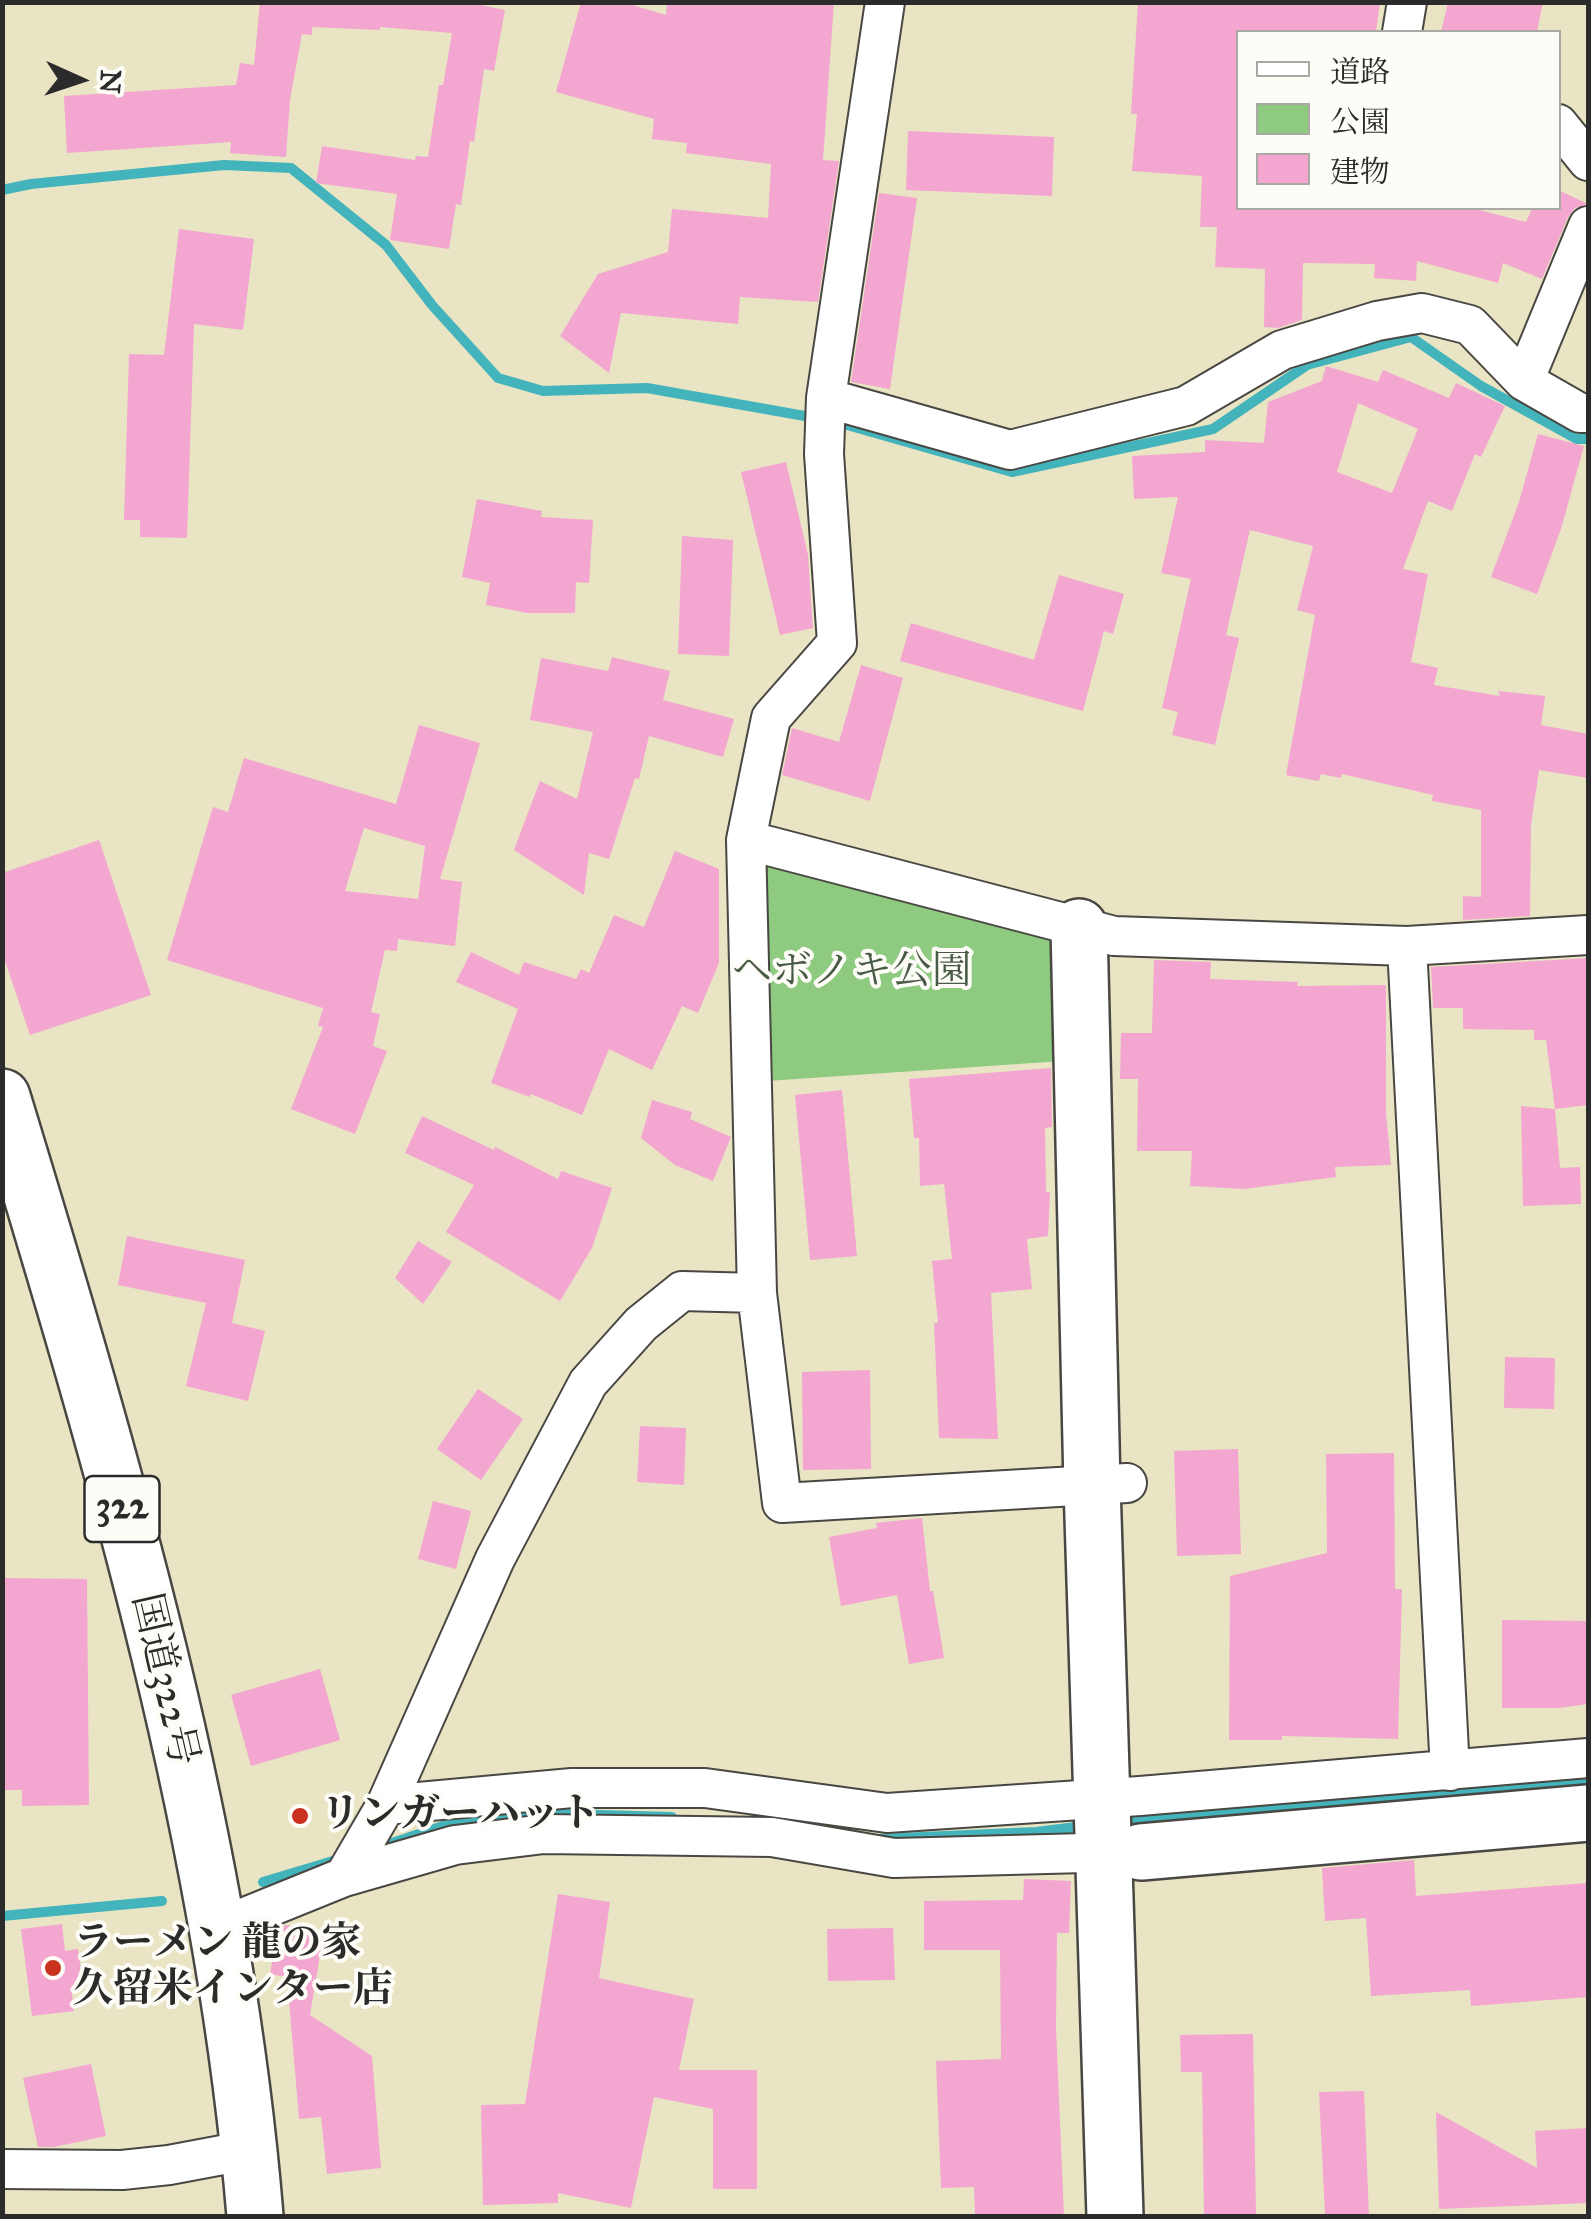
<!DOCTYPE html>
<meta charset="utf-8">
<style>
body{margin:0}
#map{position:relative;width:1591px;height:2219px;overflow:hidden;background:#e9e4c4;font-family:"IM FELL Great Primer","Noto Serif JP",serif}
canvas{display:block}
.frame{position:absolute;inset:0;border:5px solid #2b2b2b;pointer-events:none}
.legend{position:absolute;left:1236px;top:30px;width:325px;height:180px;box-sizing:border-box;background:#fdfcf7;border:2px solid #a9a8a5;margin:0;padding:12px 18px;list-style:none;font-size:30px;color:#2b2b2b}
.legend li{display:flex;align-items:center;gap:20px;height:50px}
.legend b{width:50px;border:2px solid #a9a8a5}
.north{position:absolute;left:30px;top:30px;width:100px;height:100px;-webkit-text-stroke:8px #fdfcf7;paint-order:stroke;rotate:93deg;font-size:28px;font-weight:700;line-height:40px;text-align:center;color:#2b2b2b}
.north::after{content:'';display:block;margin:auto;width:35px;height:45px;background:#2b2b2b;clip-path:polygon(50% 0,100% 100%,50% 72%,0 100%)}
</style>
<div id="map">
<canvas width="1591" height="2219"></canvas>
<div class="frame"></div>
<ul class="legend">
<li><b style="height:12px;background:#fff"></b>道路</li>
<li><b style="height:28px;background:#8eca7f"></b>公園</li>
<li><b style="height:28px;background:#f3a6cf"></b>建物</li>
</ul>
<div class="north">N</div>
</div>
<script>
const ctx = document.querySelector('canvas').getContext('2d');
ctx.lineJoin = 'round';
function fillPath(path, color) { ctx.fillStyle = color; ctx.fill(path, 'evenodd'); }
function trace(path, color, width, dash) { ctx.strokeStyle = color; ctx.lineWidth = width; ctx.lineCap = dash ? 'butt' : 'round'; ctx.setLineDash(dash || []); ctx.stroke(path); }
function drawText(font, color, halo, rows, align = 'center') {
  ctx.font = font + ' "IM FELL Great Primer","Noto Serif JP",serif'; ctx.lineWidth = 8; ctx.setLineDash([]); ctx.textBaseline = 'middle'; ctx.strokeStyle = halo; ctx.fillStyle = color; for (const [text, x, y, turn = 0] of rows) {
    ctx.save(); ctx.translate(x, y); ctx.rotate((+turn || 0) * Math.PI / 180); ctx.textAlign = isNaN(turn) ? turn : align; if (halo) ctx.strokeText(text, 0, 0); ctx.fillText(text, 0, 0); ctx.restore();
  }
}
fillPath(new Path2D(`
 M 746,840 L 1099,933 L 1092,1059 L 752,1082 Z`), '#8eca7f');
trace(new Path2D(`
 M 2,190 L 31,184 L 224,165 L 291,168 L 386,245 L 432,305 L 498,378 L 543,391 L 647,388 L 816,418
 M 833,421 L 1012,472 L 1213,429 L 1307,365 L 1411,337 L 1481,386 L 1577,439 L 1588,439
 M 1121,1821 L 1588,1783
 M 877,1839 L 1036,1832 L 1084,1826
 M 374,1849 L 461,1820 L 564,1814 L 672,1817
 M 263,1882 L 343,1858
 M 2,1916 L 162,1901`), '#44b4bc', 10);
fillPath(new Path2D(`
 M 260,2 L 466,2 L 505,10 L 494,71 L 484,69 L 474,142 L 470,141 L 461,205 L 456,204 L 449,249 L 390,240 L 397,194 L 316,183 L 322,146 L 415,160 L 416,156 L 428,157 L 439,85 L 443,85 L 452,33 L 380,27 L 380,30 L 312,27 L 312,35 L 302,34 L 290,100 L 286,157 L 230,153 L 231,142 L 67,153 L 64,96 L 236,85 L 240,63 L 254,65 Z
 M 581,2 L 622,2 L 666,15 L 667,2 L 834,2 L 823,160 L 839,161 L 818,302 L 740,297 L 738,324 L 621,313 L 609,373 L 560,336 L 598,274 L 668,252 L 672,209 L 768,218 L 771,164 L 686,153 L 687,143 L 652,139 L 654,119 L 556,92 Z
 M 1138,2 L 1380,2 L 1376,32 L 1238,32 L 1238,208 L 1471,208 L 1526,222 L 1532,208 L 1558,208 L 1558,190 L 1588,204 L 1575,208 L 1568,217 L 1542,279 L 1503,263 L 1498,283 L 1417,261 L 1416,281 L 1374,278 L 1375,264 L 1303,263 L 1302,320 L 1278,328 L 1264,327 L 1265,269 L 1215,267 L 1217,227 L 1200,227 L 1202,176 L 1132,171 L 1137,114 L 1131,114 Z
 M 1448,2 L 1543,2 L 1537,32 L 1441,32 Z
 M 908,131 L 1054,137 L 1052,196 L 906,190 Z
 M 879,193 L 917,198 L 890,389 L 851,382 Z
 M 179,229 L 254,239 L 243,330 L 194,324 L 187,538 L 140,537 L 140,520 L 124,520 L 129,354 L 164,355 Z
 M 1326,366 L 1378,382 L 1383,370 L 1449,398 L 1456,383 L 1505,406 L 1481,457 L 1475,454 L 1452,511 L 1428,501 L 1403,569 L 1428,574 L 1411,662 L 1438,668 L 1434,685 L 1500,696 L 1498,691 L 1545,696 L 1541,725 L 1588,734 L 1588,778 L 1539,770 L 1531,825 L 1530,916 L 1463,920 L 1463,896 L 1481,897 L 1481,810 L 1432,801 L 1433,795 L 1342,774 L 1341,778 L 1321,774 L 1319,781 L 1286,775 L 1315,615 L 1297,610 L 1313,546 L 1250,530 L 1226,635 L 1239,638 L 1215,745 L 1172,735 L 1178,712 L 1162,708 L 1191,579 L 1161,573 L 1178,497 L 1134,499 L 1132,456 L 1205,452 L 1205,440 L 1264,443 L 1268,402 L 1322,381 ZM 1358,403 L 1418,429 L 1392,493 L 1337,472 Z
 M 1538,434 L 1584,446 L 1561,529 L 1537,594 L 1491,577 L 1519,502 Z
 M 786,462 L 808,555 L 813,628 L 780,635 L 741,472 Z
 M 477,499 L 542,511 L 541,517 L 593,520 L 589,583 L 576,582 L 575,613 L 527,613 L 486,605 L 490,583 L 462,577 Z
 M 682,536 L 733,540 L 729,656 L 678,654 Z
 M 1059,575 L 1124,594 L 1113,634 L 1104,631 L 1083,711 L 900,661 L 911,623 L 1034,660 Z
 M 612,657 L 670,671 L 663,700 L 734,719 L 723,757 L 649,736 L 639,779 L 635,778 L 609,859 L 589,853 L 584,895 L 514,850 L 540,781 L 577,799 L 593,732 L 530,720 L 541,658 L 608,671 Z
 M 861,665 L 903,678 L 870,801 L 782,775 L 792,728 L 839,742 Z
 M 419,725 L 480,743 L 440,879 L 462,882 L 455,946 L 398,939 L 397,951 L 385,950 L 371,1012 L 380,1014 L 373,1046 L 387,1051 L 355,1134 L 291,1109 L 323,1027 L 318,1026 L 323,1008 L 167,960 L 213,807 L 228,812 L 244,758 L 396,804 ZM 364,828 L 425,846 L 418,899 L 345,891 Z
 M 99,840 L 151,995 L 30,1035 L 2,952 L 2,873 Z
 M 675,851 L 719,869 L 719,963 L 698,1013 L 682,1006 L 652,1070 L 609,1049 L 582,1115 L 531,1094 L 530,1097 L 491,1083 L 518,1009 L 456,982 L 471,952 L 519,975 L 524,962 L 576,979 L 581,969 L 589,973 L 614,915 L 644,927 Z
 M 1588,958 L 1588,1105 L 1555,1109 L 1546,1040 L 1534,1040 L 1534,1030 L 1463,1029 L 1463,1008 L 1433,1008 L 1431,967 Z
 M 1154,960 L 1211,962 L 1210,979 L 1298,982 L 1297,986 L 1386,985 L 1386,1113 L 1391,1165 L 1335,1167 L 1336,1177 L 1244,1189 L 1190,1186 L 1192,1151 L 1137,1151 L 1138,1079 L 1120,1079 L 1121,1033 L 1152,1033 Z
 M 1051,1068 L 1052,1127 L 1045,1128 L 1046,1192 L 1050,1192 L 1048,1236 L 1027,1239 L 1032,1289 L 991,1293 L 998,1439 L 939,1438 L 934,1323 L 938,1323 L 932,1261 L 952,1259 L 944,1184 L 920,1186 L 919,1138 L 914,1138 L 909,1079 Z
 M 842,1090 L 857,1256 L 810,1260 L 795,1095 Z
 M 652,1100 L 692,1112 L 690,1119 L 731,1137 L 713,1181 L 675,1165 L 641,1138 Z
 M 1521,1106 L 1555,1109 L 1560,1168 L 1580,1167 L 1581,1204 L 1523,1206 Z
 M 422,1116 L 494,1150 L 495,1147 L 558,1179 L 561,1171 L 612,1188 L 592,1248 L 560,1301 L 446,1232 L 474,1185 L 405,1153 Z
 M 127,1236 L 245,1260 L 232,1323 L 265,1331 L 248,1401 L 186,1386 L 206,1303 L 118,1285 Z
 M 418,1241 L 452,1262 L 423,1304 L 395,1278 Z
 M 1505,1357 L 1555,1358 L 1554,1409 L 1504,1408 Z
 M 870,1370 L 871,1469 L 803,1470 L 802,1372 Z
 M 478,1389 L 523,1419 L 481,1480 L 437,1449 Z
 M 640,1426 L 686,1428 L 684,1485 L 637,1482 Z
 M 1238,1449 L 1241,1554 L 1177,1556 L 1174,1451 Z
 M 1394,1453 L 1395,1589 L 1402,1589 L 1398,1739 L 1282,1736 L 1282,1740 L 1229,1740 L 1230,1576 L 1327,1553 L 1326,1454 Z
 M 433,1501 L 471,1511 L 456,1569 L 418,1559 Z
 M 922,1518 L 930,1591 L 933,1591 L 944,1658 L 909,1664 L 897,1595 L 841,1606 L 829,1537 L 877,1528 L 876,1523 Z
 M 2,1578 L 87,1579 L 89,1805 L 22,1806 L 22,1790 L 2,1790 Z
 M 1502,1620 L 1588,1621 L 1588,1704 L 1559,1708 L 1502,1708 Z
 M 320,1669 L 340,1740 L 251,1766 L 231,1695 Z
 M 1414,1860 L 1416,1896 L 1588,1883 L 1588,1997 L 1471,2006 L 1470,1990 L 1371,1996 L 1366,1918 L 1325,1921 L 1322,1868 Z
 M 1024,1879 L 1071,1881 L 1069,1933 L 1057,1933 L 1056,2028 L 1064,2216 L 975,2216 L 974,2187 L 941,2188 L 936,2061 L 1001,2059 L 1000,1950 L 924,1950 L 924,1901 L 1023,1900 Z
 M 558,1894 L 610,1902 L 599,1978 L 694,1999 L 679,2070 L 757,2070 L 757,2189 L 713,2189 L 713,2109 L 654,2097 L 631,2208 L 558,2193 L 558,2203 L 483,2205 L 481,2105 L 525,2104 Z
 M 62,1924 L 65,1951 L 78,1949 L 83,1985 L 71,1987 L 74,2011 L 32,2016 L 21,1929 Z
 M 286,1925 L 324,1931 L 310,2015 L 372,2056 L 381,2168 L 327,2174 L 321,2117 L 299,2119 L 287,1977 L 270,1974 L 278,1928 Z
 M 893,1928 L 895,1980 L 828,1981 L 827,1929 Z
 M 1253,2034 L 1256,2216 L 1204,2216 L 1202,2072 L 1181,2072 L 1180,2035 Z
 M 91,2064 L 106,2136 L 54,2147 L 38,2147 L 23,2078 Z
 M 1364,2091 L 1369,2216 L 1325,2216 L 1319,2092 Z
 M 1436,2112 L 1537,2168 L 1535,2131 L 1588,2128 L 1588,2203 L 1439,2209 Z`), '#f3a6cf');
const street = new Path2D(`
 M 885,2 L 826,398 L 824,454 L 837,643 L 771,718 L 746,840 L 757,1293 L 782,1503 L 1127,1483
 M 1402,32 L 1407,2
 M 1558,124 L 1588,161
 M 1524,381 L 1588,226
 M 826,398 L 1010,450 L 1186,406 L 1282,350 L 1377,321 L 1422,313 L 1470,325 L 1524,381 L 1580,413 L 1588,413
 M 746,840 L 1114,936 L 1407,946 L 1588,935
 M 1407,946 L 1450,1771
 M 386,1805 L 572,1788 L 705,1788 L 887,1813 L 1140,1796 L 1588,1758
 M 344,1877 L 386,1805 L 495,1559 L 588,1383 L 641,1324 L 682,1291 L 757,1293
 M 218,1928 L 344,1877 L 455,1845 L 544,1834 L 772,1837 L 894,1858 L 1124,1852
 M 2,2169 L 122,2170 L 169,2165 L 249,2150`);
const secondary = new Path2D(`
 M 1079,927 L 1092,1485 L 1115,2216
 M 1141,1852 L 1588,1813`);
const highway = new Path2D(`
 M 2,1097 C 113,1462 224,1835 255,2216`);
trace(street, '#484742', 42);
trace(secondary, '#484742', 60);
trace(highway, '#484742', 60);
trace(street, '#fff', 38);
trace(secondary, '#fff', 55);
trace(highway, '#fff', 55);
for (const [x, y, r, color] of [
 [300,1816,10,"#c8321e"],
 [53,1968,10,"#c8321e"]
]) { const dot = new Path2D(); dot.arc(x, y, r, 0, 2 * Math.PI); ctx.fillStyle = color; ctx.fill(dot); trace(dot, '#fdfcf7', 4); }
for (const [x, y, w] of [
 [122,1509,75]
]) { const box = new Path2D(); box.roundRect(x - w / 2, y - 33, w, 66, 8); ctx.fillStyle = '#fdfcf7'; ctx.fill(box); trace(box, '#2b2b2b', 2.5); }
drawText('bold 38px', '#2b2b2b', null, [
 ["322",122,1509]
]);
drawText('40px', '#495b44', '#fdfcf7', [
 ["ヘボノキ公園",852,973]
]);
drawText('40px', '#2b2b2b', '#fdfcf7', [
 ["国道322号",163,1680,77]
]);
drawText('bold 40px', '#2b2b2b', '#fdfcf7', [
 ["リンガーハット",320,1816],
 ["ラーメン 龍の家",73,1945],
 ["久留米インター店",73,1991]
], 'left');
</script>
